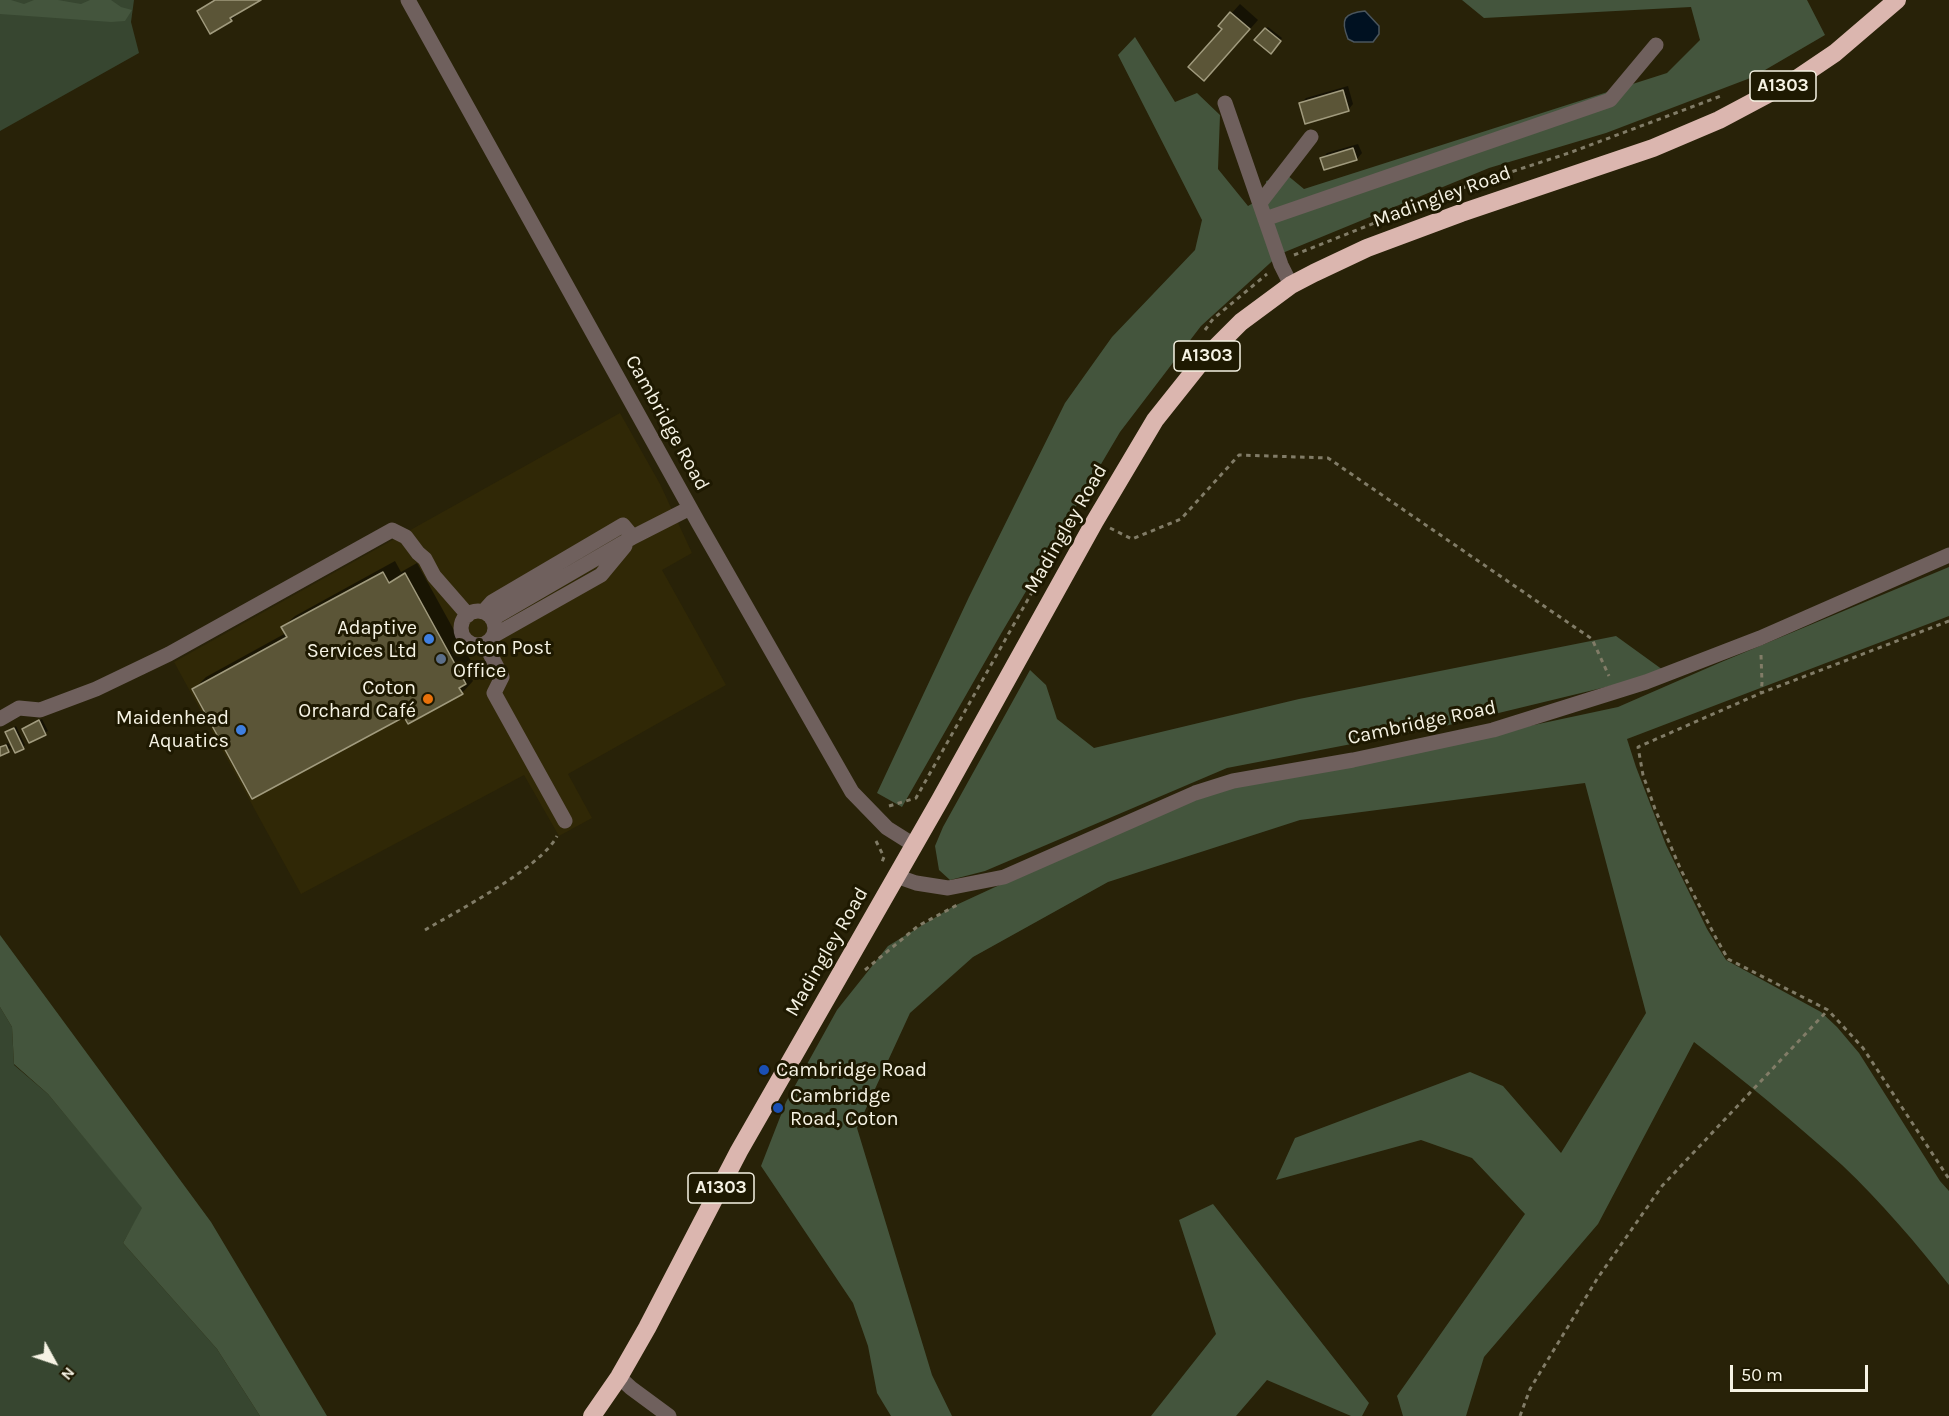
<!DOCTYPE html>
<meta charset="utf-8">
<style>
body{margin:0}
#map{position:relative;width:1949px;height:1416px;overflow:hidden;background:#282208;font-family:Karla,sans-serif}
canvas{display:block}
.north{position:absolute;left:24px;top:1332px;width:60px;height:60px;-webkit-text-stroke:4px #1e1901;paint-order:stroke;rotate:130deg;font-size:16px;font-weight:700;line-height:24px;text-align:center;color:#f6f3e4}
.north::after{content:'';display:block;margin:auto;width:21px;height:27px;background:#f6f3e4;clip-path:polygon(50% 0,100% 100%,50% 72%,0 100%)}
.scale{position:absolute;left:1730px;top:1365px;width:138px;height:27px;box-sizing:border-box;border:3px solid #f6f3e4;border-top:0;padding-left:8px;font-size:18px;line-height:21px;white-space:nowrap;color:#f6f3e4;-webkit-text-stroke:4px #1e1901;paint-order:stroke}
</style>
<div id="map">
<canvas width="1949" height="1416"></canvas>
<div class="north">N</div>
<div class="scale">50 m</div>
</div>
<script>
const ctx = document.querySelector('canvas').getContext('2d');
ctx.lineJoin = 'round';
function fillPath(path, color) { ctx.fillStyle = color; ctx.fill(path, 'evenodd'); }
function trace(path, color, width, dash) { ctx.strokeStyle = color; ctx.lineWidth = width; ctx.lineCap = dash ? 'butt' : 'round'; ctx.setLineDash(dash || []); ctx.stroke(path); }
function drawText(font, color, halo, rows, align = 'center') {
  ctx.font = font + ' Karla,sans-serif'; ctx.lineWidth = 6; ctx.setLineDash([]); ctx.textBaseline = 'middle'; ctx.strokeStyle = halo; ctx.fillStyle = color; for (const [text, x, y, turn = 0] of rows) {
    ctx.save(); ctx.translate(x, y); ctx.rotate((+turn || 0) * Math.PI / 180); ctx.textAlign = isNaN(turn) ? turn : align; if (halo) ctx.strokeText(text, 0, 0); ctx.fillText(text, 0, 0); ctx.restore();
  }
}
fillPath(new Path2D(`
 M 620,413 L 660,484 L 692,553 L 662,570 L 726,685 L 568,774 L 592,818 L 559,836 L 524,775 L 301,894 L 174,662 Z`), '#302806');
fillPath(new Path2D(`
 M 0,0 L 134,0 L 131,22 L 139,53 L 0,131 Z
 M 0,1007 L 12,1027 L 14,1065 L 48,1094 L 143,1208 L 123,1243 L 217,1349 L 260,1416 L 0,1416 Z`), '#374630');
fillPath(new Path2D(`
 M 0,0 L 11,0 L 24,4 L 34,0 L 58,0 L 81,4 L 90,0 L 111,0 L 121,7 L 132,10 L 125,21 L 111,22 L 0,14 Z
 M 1462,0 L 1807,0 L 1825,35 L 1753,77 L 1606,133 L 1489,168 L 1280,254 L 1201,326 L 1120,432 L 1002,632 L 902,807 L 877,793 L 969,597 L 1065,403 L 1112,337 L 1195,250 L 1202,220 L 1118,55 L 1135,37 L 1175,102 L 1197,93 L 1220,115 L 1218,169 L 1248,206 L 1267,195 L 1266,181 L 1287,175 L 1304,189 L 1667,73 L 1700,40 L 1691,7 L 1484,18 Z
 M 1949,567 L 1949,616 L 1627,739 L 1636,767 L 1666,845 L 1707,929 L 1726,960 L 1821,1012 L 1837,1027 L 1859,1053 L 1940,1181 L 1949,1191 L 1949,1285 C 1916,1243 1881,1202 1842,1165 C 1794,1122 1745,1081 1694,1042 L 1598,1224 L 1484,1357 L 1466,1416 L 1403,1416 L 1397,1396 L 1525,1214 L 1472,1158 L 1421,1140 L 1276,1180 L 1295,1138 L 1470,1072 L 1503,1086 L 1561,1153 L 1646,1013 L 1585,783 L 1300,820 L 1108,882 L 973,957 L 910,1013 L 857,1128 L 932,1375 L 952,1416 L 891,1416 L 877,1393 L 868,1346 L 853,1303 L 761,1166 L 786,1102 L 837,1010 L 888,946 L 954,906 L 1125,827 L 1228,786 L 1445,744 L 1618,707 L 1719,663 Z
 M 1616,636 L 1663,670 L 1643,678 L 1445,726 L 1227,768 L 985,871 L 950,880 L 939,870 L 935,846 L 943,827 L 1030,670 L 1046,685 L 1057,719 L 1094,748 L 1299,699 Z
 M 0,935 L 211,1222 L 327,1416 L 260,1416 L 217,1349 L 123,1243 L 142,1208 L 48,1094 L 14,1064 L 12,1027 L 0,1007 Z
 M 1213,1204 L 1369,1403 L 1362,1416 L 1351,1416 L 1267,1380 L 1236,1416 L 1151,1416 L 1216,1334 L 1179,1220 Z`), '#44553d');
const water = new Path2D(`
 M 1365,11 L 1379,26 L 1379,34 L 1373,42 L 1354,42 L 1348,39 C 1340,19 1344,13 1365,11 Z`);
fillPath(water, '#001121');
trace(water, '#4a555c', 1.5);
fillPath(new Path2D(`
 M 214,0 L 258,0 L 236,13 L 237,15 L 231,20 L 198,11 Z
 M 1240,4 L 1258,20 L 1213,71 L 1224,29 L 1220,26 Z
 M 1268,27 L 1282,38 L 1270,52 L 1256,40 Z
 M 1348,86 L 1353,104 L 1348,110 L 1301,103 L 1306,98 Z
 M 1358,144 L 1362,153 L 1357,159 L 1322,158 L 1327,153 Z
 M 395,561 L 401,572 L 417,563 L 477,672 L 471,677 L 473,681 L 462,693 L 405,715 L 194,689 L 206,677 L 286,633 L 283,627 L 295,616 Z
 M 42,719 L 48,731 L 30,741 L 24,729 Z
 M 16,726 L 25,745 L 23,747 L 7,732 Z
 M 8,743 L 11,748 L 0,754 L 0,747 Z`), '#0007');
const building = new Path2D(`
 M 215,0 L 261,0 L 230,18 L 232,21 L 210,34 L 197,11 Z
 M 1230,12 L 1250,29 L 1204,81 L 1188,67 L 1222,29 L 1218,26 Z
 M 1265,28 L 1281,41 L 1271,54 L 1254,40 Z
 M 1343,90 L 1349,111 L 1305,124 L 1299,103 Z
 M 1353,148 L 1357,160 L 1324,170 L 1320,158 Z
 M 383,572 L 389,583 L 405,573 L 466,684 L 459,688 L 463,694 L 408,724 L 404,717 L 252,799 L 192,689 L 287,637 L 281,627 Z
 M 39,720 L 46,735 L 29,743 L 22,729 Z
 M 14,728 L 24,749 L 15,753 L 5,732 Z
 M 6,745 L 9,752 L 0,756 L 0,747 Z`);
fillPath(building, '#5b5537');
trace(building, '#a19b7e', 1.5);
trace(new Path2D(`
 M 1294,255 L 1465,187 L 1569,153 L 1721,96
 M 1205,330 L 1213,319 L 1267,274
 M 1110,528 L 1132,539 L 1181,519 L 1239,455 L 1328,458 L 1592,639 L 1609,676
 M 1949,621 L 1761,693 L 1638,747 L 1643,775 L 1655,809 L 1680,868 L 1716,938 L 1728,959 L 1828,1010 L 1863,1048 L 1949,1179
 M 1761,655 L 1762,683 L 1761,693
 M 889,806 L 916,798 L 1071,523
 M 876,841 L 884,857 L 882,862
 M 425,930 C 457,911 542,867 557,836
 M 865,970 L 918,926 L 957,905
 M 1520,1416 L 1530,1389 L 1597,1279 L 1662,1186 L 1828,1010`), '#817c67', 3, [4.5, 4.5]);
trace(new Path2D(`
 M 408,0 L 699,524 L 852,792 L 887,828 L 914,845
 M 1225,103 L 1281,265 L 1291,285
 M 1260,203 L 1311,137
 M 1265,219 L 1610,100 L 1656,45
 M461 628a17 17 0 1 1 34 0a17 17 0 1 1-34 0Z
 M 483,612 L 492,602 L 623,525 L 633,537
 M 492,619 L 633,537 L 690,508
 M 493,636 L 601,575 L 625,546
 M 485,644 L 502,677 L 494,693 L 565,821
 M 0,719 L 19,708 L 40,710 L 96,689 L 169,654 L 392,530 L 406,537 L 418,553 L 425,559 L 434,576 L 468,615
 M 896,876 L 916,883 L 948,888 L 1004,877 L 1195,793 L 1233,781 L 1353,760 L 1493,730 L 1646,682 L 1760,638 L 1949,555
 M 619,1377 L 631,1388 L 669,1416`), '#6f605d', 15);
trace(new Path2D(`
 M 592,1416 L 619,1377 L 647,1328 L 739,1151 L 940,800 L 1095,521 L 1155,420 L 1202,361 L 1241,322 L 1291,285 L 1314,273 L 1367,248 L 1461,213 L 1653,148 L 1719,120 L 1798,78 L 1835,53 L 1897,0`), '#dbb6af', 18);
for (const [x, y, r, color] of [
 [429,639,6,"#3f7fe0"],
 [441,659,6,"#5c6f8a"],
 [428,699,6,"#e8710a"],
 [241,730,6,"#3f7fe0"],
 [764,1070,6,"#1a4fb4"],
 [778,1108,6,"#1a4fb4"]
]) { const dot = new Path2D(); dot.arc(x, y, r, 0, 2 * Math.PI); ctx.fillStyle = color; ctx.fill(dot); trace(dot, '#1e1901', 2); }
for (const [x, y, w] of [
 [1783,86,66],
 [1207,356,66],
 [721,1188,66]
]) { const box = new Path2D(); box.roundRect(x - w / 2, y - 15, w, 30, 4.5); ctx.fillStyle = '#1e1901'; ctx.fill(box); trace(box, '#f6f3e4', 1.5); }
drawText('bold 18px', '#f6f3e4', null, [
 ["A1303",1783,86],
 ["A1303",1207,356],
 ["A1303",721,1188]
]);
drawText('20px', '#f6f3e4', '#1e1901', [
 ["Madingley Road",1442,197,-20],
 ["Cambridge Road",667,423,61],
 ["Madingley Road",1066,529,-60],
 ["Cambridge Road",1422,723,-12],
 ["Madingley Road",827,952,-60]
]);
drawText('20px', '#f6f3e4', '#1e1901', [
 ["Adaptive",417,628],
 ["Services Ltd",417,651],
 ["Coton Post",453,648,"left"],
 ["Office",453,671,"left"],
 ["Coton",416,688],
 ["Orchard Café",416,711],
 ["Maidenhead",229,718],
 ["Aquatics",229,741],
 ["Cambridge Road",776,1070,"left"],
 ["Cambridge",790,1096,"left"],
 ["Road, Coton",790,1119,"left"]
], 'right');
</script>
